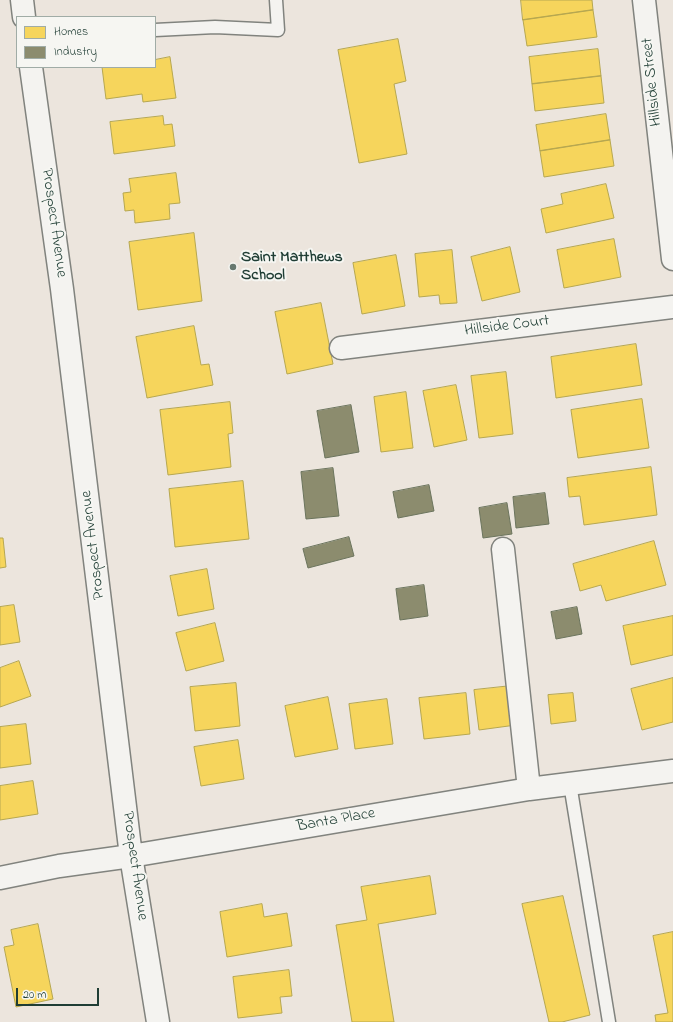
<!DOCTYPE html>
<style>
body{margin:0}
#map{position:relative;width:673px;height:1022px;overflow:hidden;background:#ece5dd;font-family:"Indie Flower",sans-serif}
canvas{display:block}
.legend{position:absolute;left:16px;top:16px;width:140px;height:52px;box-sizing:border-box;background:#f6f6f2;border:1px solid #a0aca6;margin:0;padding:5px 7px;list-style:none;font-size:12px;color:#1f3d34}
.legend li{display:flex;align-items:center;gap:8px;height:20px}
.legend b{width:20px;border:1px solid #a0aca6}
.scale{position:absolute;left:16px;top:988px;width:83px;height:18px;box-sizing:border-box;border:2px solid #1f3d34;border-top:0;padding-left:5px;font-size:12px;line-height:14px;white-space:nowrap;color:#1f3d34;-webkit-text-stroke:3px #f6f6f2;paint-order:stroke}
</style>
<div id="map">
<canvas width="673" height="1022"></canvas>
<ul class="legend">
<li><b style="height:11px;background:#f6d55c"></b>Homes</li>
<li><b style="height:11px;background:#8c8c6e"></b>Industry</li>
</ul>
<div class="scale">20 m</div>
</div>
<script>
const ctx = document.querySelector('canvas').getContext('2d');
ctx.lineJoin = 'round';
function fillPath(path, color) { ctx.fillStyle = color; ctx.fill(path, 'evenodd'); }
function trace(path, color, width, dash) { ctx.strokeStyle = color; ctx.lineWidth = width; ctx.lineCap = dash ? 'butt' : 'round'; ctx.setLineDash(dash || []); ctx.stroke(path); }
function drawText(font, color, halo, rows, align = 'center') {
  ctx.font = font + ' "Indie Flower",sans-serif'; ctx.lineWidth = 4; ctx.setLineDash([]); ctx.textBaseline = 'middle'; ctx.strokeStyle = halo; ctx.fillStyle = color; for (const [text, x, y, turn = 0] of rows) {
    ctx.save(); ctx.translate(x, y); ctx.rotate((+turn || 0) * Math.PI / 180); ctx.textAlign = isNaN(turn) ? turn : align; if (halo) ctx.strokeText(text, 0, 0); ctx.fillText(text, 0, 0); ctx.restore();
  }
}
const homes = new Path2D(`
 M 521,0 L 592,0 L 593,10 L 523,20 Z
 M 593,10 L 597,37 L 527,46 L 523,20 Z
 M 398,39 L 406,81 L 394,84 L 407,154 L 359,163 L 338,50 Z
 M 598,49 L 601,76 L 532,84 L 529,57 Z
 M 170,57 L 176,98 L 143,102 L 142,94 L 106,99 L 102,67 L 155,67 L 155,60 Z
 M 601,76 L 604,103 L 535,111 L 532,84 Z
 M 606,114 L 610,140 L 540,151 L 536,125 Z
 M 163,116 L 164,125 L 172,124 L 175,146 L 114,154 L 110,122 Z
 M 610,140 L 614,166 L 544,177 L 540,151 Z
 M 176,173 L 180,203 L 169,204 L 170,219 L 135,223 L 134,210 L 125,211 L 123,193 L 131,192 L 129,179 Z
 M 606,184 L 614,218 L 546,233 L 541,209 L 563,204 L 561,194 Z
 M 194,233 L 202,301 L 138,310 L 129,242 Z
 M 614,239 L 621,277 L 564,288 L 557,250 Z
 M 510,247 L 520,292 L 482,301 L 471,257 Z
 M 452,250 L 457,303 L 440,304 L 439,295 L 419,297 L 415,254 Z
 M 396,255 L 405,306 L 362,314 L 353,263 Z
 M 321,303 L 333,364 L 287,374 L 275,312 Z
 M 194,326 L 201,365 L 209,364 L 213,385 L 147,398 L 136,337 Z
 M 636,344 L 642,385 L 556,398 L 551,357 Z
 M 506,372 L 513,434 L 479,438 L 471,376 Z
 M 456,385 L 467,440 L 434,447 L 423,391 Z
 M 406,392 L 413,448 L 381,452 L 374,397 Z
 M 642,399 L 649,448 L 578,458 L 571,410 Z
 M 230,402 L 233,433 L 228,434 L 231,467 L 168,475 L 160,410 Z
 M 651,467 L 657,515 L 584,525 L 580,496 L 569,497 L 567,478 Z
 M 243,481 L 249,539 L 175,547 L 169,489 Z
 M 0,538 L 3,538 L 6,567 L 0,568 Z
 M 654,541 L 666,585 L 606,601 L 601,585 L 580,591 L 573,564 Z
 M 207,569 L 214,609 L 178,616 L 170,576 Z
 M 14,605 L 20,642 L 0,645 L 0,607 Z
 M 673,616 L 673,655 L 631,665 L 623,626 Z
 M 215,623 L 224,661 L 186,671 L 176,633 Z
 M 19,661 L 31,696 L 0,707 L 0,668 Z
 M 673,678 L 673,722 L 642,730 L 631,689 Z
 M 236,683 L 240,726 L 195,731 L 190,687 Z
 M 511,686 L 516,725 L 479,730 L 474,690 Z
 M 466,693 L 470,734 L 424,739 L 419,698 Z
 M 573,693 L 576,721 L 551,724 L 548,695 Z
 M 328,697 L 338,749 L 295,757 L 285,706 Z
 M 387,699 L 393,744 L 355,749 L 349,704 Z
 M 26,724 L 31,764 L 0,768 L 0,727 Z
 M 238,740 L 244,779 L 201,786 L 194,747 Z
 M 33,781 L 38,814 L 0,820 L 0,786 Z
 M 430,876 L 436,914 L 378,924 L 394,1022 L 352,1022 L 336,925 L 367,920 L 361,887 Z
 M 563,896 L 590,1015 L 562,1022 L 549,1022 L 522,904 Z
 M 262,904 L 264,917 L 287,913 L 292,946 L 227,957 L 220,912 Z
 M 38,924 L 53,999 L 16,1007 L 4,947 L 14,945 L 11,930 Z
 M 673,932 L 673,1022 L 656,1022 L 655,1015 L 668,1013 L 653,936 Z
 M 289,970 L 292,996 L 280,997 L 282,1013 L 238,1018 L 233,977 Z`);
fillPath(homes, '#f6d55c');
trace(homes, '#b6a750', 1);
const industry = new Path2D(`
 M 351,405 L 359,452 L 325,458 L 317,411 Z
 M 333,468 L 339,516 L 306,519 L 301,472 Z
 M 429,485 L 434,511 L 398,518 L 393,492 Z
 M 545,493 L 549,524 L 516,528 L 513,497 Z
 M 507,503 L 512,534 L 483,538 L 479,508 Z
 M 349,537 L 354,556 L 308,568 L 303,549 Z
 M 424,585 L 428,616 L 400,620 L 396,589 Z
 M 577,607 L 582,634 L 556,639 L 551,612 Z`);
fillPath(industry, '#8c8c6e');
trace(industry, '#6b745d', 1);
const service = new Path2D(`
 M 155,30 L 215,27 L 278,30 L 276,0
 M 570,784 L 609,1022`);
const minor = new Path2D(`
 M 22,0 L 24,17
 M 644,0 L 673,259
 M 31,67 L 62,289 L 131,856 L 158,1022
 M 341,348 L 673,307
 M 503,549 L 529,789
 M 0,878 L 59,866 L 131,856 L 529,789 L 673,771`);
trace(service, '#81837e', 15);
trace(minor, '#81837e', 25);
trace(service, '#f4f3f0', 12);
trace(minor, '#f4f3f0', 22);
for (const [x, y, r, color] of [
 [233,267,4,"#67786f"]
]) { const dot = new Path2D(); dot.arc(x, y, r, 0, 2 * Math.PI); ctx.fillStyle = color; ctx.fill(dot); trace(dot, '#f6f6f2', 1.5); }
drawText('16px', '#1f3d34', '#f6f6f2', [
 ["Hillside Street",653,82,-96],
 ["Prospect Avenue",53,223,82],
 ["Hillside Court",507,327,-7],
 ["Prospect Avenue",94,545,-97],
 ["Banta Place",336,821,-10],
 ["Prospect Avenue",134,866,82]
]);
drawText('bold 16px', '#1f3d34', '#f6f6f2', [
 ["Saint Matthews",241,258],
 ["School",241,276]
], 'left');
</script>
